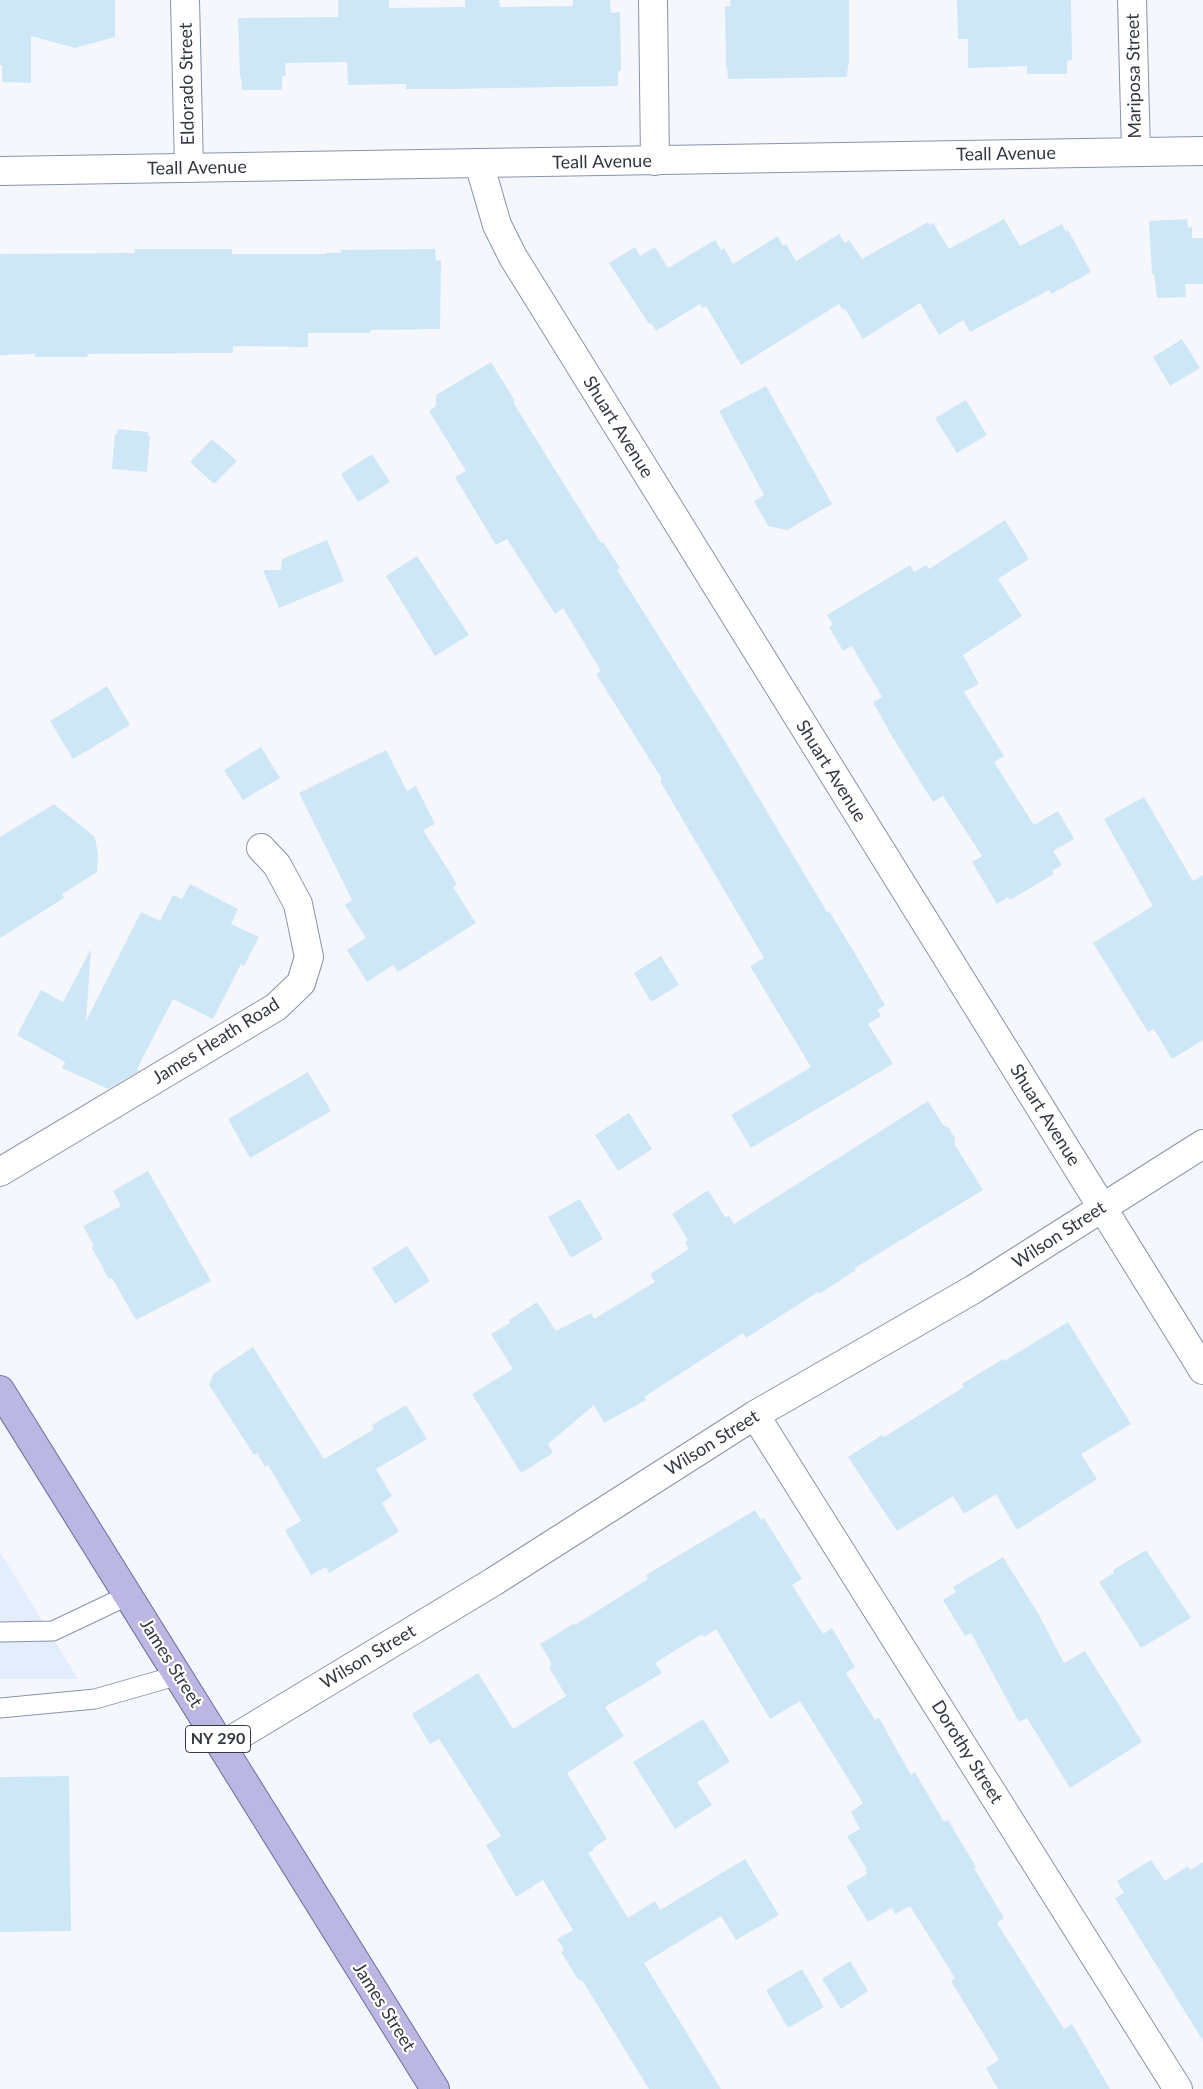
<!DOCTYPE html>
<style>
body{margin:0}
canvas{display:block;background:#f5f7fc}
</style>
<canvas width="1203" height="2089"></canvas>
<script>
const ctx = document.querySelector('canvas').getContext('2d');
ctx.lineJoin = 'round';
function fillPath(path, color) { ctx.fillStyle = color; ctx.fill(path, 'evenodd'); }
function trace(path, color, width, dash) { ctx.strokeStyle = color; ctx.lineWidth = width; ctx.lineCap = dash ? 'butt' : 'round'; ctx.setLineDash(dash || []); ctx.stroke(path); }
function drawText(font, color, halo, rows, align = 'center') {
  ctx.font = font + ' Lato,sans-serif'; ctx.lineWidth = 4.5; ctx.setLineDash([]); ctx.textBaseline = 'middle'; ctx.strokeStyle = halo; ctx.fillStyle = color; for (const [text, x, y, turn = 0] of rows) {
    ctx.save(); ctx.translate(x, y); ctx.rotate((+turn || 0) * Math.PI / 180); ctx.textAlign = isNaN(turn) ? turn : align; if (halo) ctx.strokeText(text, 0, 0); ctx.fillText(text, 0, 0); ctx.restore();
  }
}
fillPath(new Path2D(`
 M 0,1552 L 78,1679 L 0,1679 Z`), '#e3edfe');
fillPath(new Path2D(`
 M 0,0 L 115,0 L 115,37 L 75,48 L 31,36 L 31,83 L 2,82 L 2,65 L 0,65 Z
 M 338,0 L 389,0 L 389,8 L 465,7 L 465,0 L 499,0 L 500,7 L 573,6 L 573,0 L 610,0 L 611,13 L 620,12 L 621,71 L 618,71 L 618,86 L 449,89 L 406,89 L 406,84 L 348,85 L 347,62 L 285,63 L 286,76 L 282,76 L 282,90 L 242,90 L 241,77 L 240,77 L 238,18 L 338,17 Z
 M 730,0 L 849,0 L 849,65 L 848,65 L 847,77 L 728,79 L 727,67 L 726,67 L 725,6 L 731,6 Z
 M 957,0 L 1071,0 L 1072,60 L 1067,61 L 1067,74 L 1027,74 L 1027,66 L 968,68 L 968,39 L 958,39 Z
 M 1004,219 L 1020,246 L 1062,224 L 1066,232 L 1068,230 L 1091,272 L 1051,294 L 1049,290 L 970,332 L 963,320 L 939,335 L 920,303 L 863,339 L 845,309 L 843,310 L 839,304 L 741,365 L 706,306 L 702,308 L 700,304 L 656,331 L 651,323 L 649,324 L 609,263 L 635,247 L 640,256 L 655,247 L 668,268 L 715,240 L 721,250 L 724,248 L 733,264 L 778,236 L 783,246 L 786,244 L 796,261 L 839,234 L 845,243 L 849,240 L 862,259 L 928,222 L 930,225 L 933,223 L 949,249 Z
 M 1187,219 L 1188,228 L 1192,227 L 1192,238 L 1203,238 L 1203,284 L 1185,284 L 1186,297 L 1157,298 L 1154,274 L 1152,274 L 1149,221 Z
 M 135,249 L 232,249 L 232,254 L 326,254 L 326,253 L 341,253 L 341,250 L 435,249 L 436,261 L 441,260 L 440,329 L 370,330 L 370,333 L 308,333 L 308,347 L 233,346 L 233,353 L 221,353 L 87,354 L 88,357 L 35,357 L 35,354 L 0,355 L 0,254 L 135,253 Z
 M 1182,339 L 1200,368 L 1170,386 L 1153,357 Z
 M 491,362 L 515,401 L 513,402 L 562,481 L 601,543 L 603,542 L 620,568 L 617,570 L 723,738 L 827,912 L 829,911 L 851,947 L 885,1005 L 877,1010 L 881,1016 L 868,1024 L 893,1064 L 751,1148 L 731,1115 L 811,1067 L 750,966 L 764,958 L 660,781 L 662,779 L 596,674 L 601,671 L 563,608 L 555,614 L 507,539 L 496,545 L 455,477 L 466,471 L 429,411 L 436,406 L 436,395 Z
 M 766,386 L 832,504 L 787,530 L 768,526 L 754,501 L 764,495 L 719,411 Z
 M 966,400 L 987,435 L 957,453 L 935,418 Z
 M 118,429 L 148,432 L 148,436 L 150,436 L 147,472 L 112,469 L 115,434 L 117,434 Z
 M 212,439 L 237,461 L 214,484 L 190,462 Z
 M 372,454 L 390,482 L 358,502 L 341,474 Z
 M 1005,520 L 1029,559 L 998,579 L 1022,616 L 963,655 L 979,684 L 964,692 L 1004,756 L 994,762 L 1034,825 L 1058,811 L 1074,839 L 1053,851 L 1062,865 L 1052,871 L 1054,874 L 1010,900 L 1008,897 L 997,904 L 972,862 L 982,856 L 943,796 L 933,802 L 893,738 L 873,702 L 882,697 L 852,646 L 843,651 L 829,627 L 833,625 L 827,615 L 910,565 L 914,572 L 926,565 L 929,569 Z
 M 327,540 L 344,581 L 279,608 L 263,570 L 281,570 L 282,559 Z
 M 417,556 L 469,635 L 435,656 L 386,576 Z
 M 107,686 L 130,725 L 73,759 L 50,721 Z
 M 261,747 L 280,778 L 243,800 L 224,770 Z
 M 386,750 L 407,791 L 416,786 L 435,824 L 423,830 L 457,884 L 453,887 L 476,923 L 398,972 L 393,965 L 367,982 L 347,950 L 366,938 L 345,905 L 352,900 L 299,793 Z
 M 1144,797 L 1193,881 L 1203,875 L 1203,1040 L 1172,1059 L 1154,1029 L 1148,1032 L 1093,943 L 1153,906 L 1104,819 Z
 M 54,804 L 95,837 L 98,855 L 97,872 L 62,894 L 64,898 L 0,938 L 0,837 Z
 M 190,884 L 238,909 L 231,924 L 259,937 L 244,966 L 241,964 L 213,1019 L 173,999 L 137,1069 L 139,1071 L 108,1089 L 62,1068 L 65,1062 L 17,1035 L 41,990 L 63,1002 L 91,949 L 86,1021 L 141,912 L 160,921 L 173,895 L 182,899 Z
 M 661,956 L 679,985 L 651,1002 L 634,973 Z
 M 308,1072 L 331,1111 L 250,1158 L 228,1119 Z
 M 928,1101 L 943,1125 L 949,1128 L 955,1138 L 955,1145 L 983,1190 L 855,1268 L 856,1270 L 819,1294 L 818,1292 L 746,1338 L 743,1333 L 644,1397 L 646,1400 L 604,1423 L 594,1405 L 548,1444 L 553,1453 L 521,1473 L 472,1394 L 513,1369 L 491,1334 L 510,1323 L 509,1320 L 537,1302 L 556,1331 L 591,1313 L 594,1319 L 655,1282 L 650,1274 L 689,1249 L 685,1242 L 688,1240 L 672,1214 L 708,1190 L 725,1217 L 729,1216 L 734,1224 Z
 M 629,1113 L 652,1149 L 618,1171 L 595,1135 Z
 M 148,1171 L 211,1281 L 136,1320 L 112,1278 L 109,1279 L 92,1248 L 94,1246 L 83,1226 L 121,1206 L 113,1191 Z
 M 580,1199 L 603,1239 L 571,1258 L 548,1217 Z
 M 407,1246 L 430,1281 L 395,1304 L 372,1268 Z
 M 1068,1322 L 1131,1424 L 1081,1454 L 1097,1479 L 1017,1530 L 996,1494 L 964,1514 L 953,1496 L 897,1531 L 848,1457 L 882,1435 L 884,1437 L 964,1387 L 962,1384 L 1003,1359 L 1004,1361 Z
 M 253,1347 L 324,1459 L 374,1429 L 372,1425 L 406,1405 L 427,1439 L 376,1469 L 392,1496 L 382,1503 L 399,1532 L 329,1573 L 326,1567 L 311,1575 L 285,1530 L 301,1521 L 268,1465 L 265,1467 L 257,1453 L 254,1455 L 209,1385 L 214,1373 Z
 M 755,1510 L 761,1520 L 764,1518 L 802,1579 L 792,1585 L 823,1634 L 832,1628 L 855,1667 L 846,1673 L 875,1720 L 879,1718 L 911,1775 L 915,1772 L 944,1822 L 948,1820 L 976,1867 L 974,1868 L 1004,1918 L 997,1923 L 1064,2029 L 1072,2024 L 1110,2089 L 998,2089 L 986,2068 L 999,2060 L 951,1981 L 955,1978 L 910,1906 L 895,1914 L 892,1908 L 868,1922 L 846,1886 L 867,1874 L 865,1870 L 867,1869 L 847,1836 L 860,1829 L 851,1812 L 863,1803 L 800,1701 L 770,1719 L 716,1629 L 704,1637 L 702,1634 L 655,1663 L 662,1673 L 605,1707 L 624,1736 L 567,1773 L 607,1839 L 593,1848 L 594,1850 L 588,1853 L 628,1918 L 655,1901 L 660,1910 L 745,1859 L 779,1915 L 736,1940 L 721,1916 L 644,1963 L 721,2089 L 649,2089 L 582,1980 L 579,1981 L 561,1952 L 564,1950 L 557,1939 L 573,1930 L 543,1880 L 516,1897 L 486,1845 L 501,1836 L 439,1739 L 430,1744 L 412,1714 L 478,1673 L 513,1729 L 566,1696 L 550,1669 L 551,1662 L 540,1644 L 575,1623 L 575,1625 L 648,1579 L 646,1575 Z
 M 1146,1550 L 1191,1618 L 1141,1648 L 1099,1582 L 1114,1573 L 1113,1570 Z
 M 1003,1557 L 1039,1615 L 1064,1663 L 1085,1651 L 1142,1742 L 1070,1788 L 1027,1718 L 1019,1722 L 971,1633 L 965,1636 L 943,1600 L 956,1592 L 953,1587 Z
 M 703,1719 L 730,1762 L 697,1782 L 712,1805 L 675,1829 L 633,1762 Z
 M 69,1776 L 71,1931 L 0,1932 L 0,1777 Z
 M 1151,1860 L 1165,1881 L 1188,1866 L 1190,1870 L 1203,1862 L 1203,2041 L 1115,1898 L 1124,1893 L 1117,1881 Z
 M 850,1961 L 868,1991 L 841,2009 L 822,1979 Z
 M 802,1969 L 824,2007 L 788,2028 L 766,1990 Z`), '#cee7f6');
const lane = new Path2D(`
 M 0,1632 L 53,1631 L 129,1595
 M 0,1708 L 95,1699 L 179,1675`);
const street = new Path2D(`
 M 185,0 L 189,168
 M 653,0 L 655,161
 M 1132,0 L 1136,152
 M 479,163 L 497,225 L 513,257 L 1203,1370
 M 0,1172 L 276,1007 L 301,983 L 309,957 L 298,904 L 277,865 L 261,848
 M 755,1415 L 1178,2089
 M 223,1745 L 493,1582 L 755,1415 L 974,1289 L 1203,1144`);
const secondary = new Path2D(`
 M 0,171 L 1203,151`);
const primary = new Path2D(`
 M 0,1390 L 435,2089`);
trace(lane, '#8894a8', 21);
trace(street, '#8894a8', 30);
trace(secondary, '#8894a8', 30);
trace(primary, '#6f6b9e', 30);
trace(lane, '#fff', 19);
trace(street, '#fff', 28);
trace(secondary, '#fff', 28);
trace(primary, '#bcb6e3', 28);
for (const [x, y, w] of [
 [218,1739,65]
]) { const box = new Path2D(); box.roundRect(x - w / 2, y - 13.5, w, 27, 4); ctx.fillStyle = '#fff'; ctx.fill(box); trace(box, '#333840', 1); }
drawText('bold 16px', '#333840', null, [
 ["NY 290",218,1739]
]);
drawText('18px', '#333840', '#fff', [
 ["Mariposa Street",1134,76,-91],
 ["Eldorado Street",187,84,-91],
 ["Teall Avenue",1006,154,-1],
 ["Teall Avenue",602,162,-1],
 ["Teall Avenue",197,168,-1],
 ["Shuart Avenue",618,427,58],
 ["Shuart Avenue",831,771,58],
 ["James Heath Road",216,1041,-32],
 ["Shuart Avenue",1045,1115,58],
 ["Wilson Street",1059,1235,-33],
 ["Wilson Street",712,1443,-32],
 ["Wilson Street",368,1657,-31],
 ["James Street",171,1663,58],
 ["Dorothy Street",967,1752,58],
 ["James Street",384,2007,58]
]);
</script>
